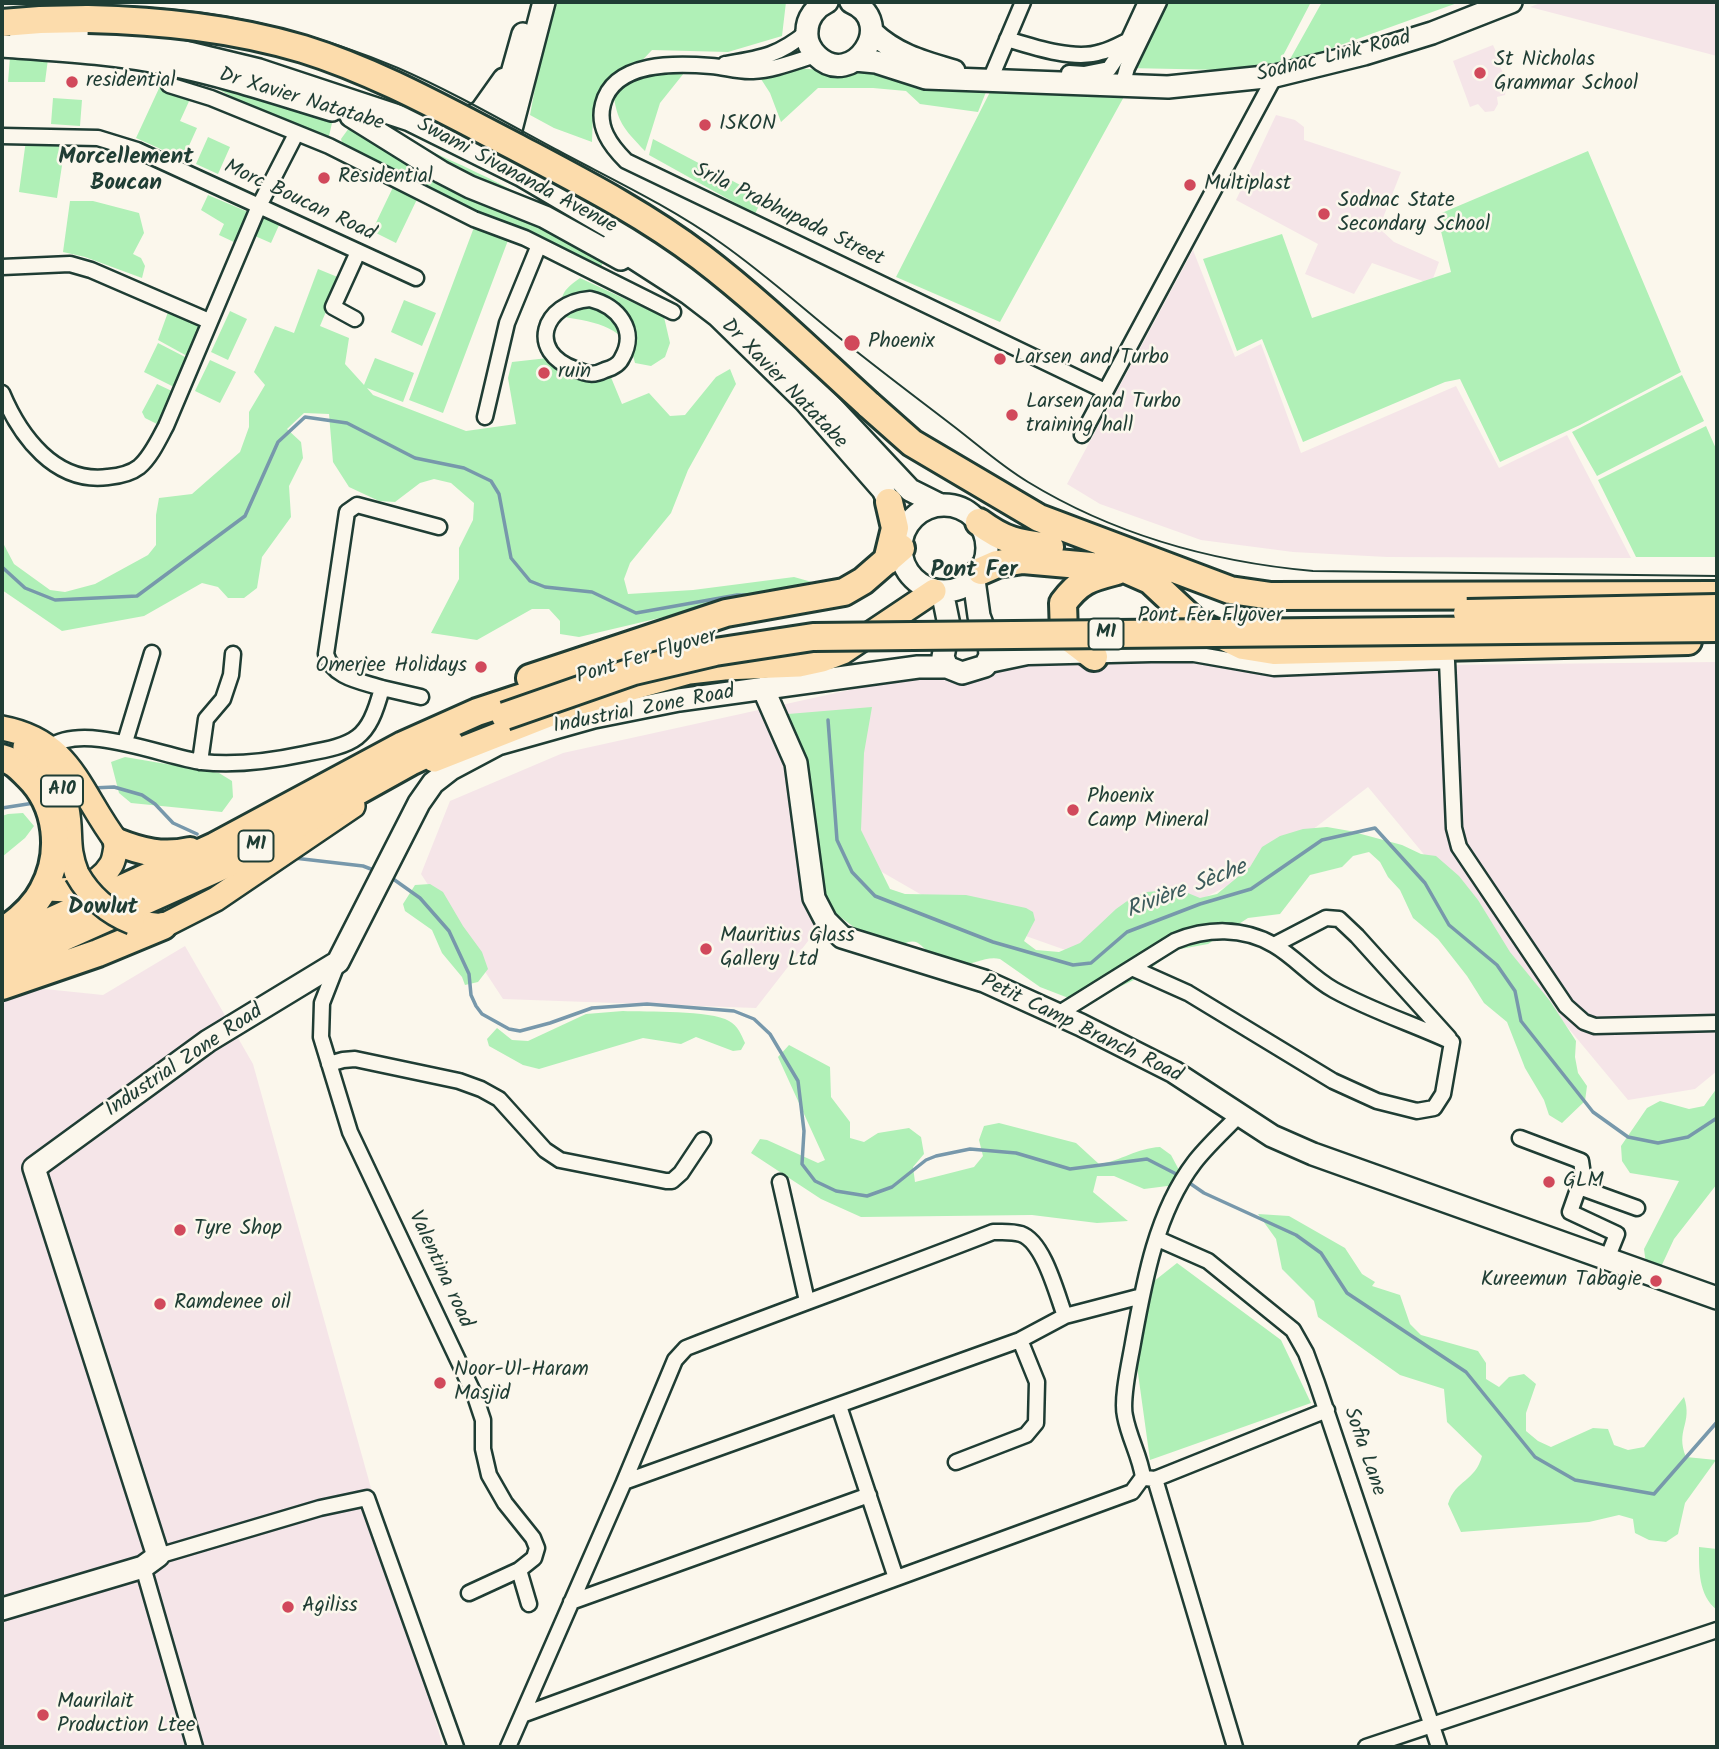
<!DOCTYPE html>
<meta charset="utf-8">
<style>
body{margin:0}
#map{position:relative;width:1719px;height:1749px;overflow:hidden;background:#fbf7ec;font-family:Kalam,sans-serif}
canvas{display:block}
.frame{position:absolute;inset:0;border:4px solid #1f3d34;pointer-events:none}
</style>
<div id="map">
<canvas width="1719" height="1749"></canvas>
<div class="frame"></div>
</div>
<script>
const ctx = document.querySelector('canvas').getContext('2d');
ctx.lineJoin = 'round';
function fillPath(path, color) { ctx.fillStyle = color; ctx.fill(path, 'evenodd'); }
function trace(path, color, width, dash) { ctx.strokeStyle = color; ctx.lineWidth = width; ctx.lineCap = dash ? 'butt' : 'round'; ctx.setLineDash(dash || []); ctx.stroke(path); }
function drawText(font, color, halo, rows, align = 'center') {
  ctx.font = font + ' Kalam,sans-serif'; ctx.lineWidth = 5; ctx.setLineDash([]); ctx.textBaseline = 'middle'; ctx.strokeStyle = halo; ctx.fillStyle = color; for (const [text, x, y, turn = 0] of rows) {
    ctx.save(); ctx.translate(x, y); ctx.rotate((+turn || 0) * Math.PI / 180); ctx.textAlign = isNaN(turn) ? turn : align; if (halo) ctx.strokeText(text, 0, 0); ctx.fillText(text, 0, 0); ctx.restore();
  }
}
fillPath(new Path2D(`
 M 1543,2 L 1717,2 L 1717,56 L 1530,7 Z
 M 1493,45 L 1498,56 L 1508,52 L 1512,60 L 1499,64 L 1507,82 L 1505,95 L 1497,97 L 1498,104 L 1494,111 L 1485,112 L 1478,104 L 1470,107 L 1453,61 Z
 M 1276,115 L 1295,120 L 1304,127 L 1304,140 L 1401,172 L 1379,228 L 1394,242 L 1439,262 L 1431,284 L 1372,263 L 1354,294 L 1305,274 L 1318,244 L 1236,200 Z
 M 1193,250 L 1235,357 L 1261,344 L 1301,453 L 1456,386 L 1499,468 L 1567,435 L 1631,558 L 1387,557 L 1293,552 L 1201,540 L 1100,504 L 1067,484 Z
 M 1027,651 L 1248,667 L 1717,662 L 1717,1071 L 1695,1089 L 1628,1100 L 1368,787 L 1264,867 L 1088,958 L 941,906 L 868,864 L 756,1008 L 503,999 L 421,874 L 450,801 L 563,753 Z
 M 185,946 L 253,1064 L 443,1747 L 2,1747 L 2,961 L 35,988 L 103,995 Z`), '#f5e5e8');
fillPath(new Path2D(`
 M 551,2 L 786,2 L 782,36 L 728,52 L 652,50 L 620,84 L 636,73 L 688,68 L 660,103 L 645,151 C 623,128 617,122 613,91 L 593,112 L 592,142 L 554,128 L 530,115 Z
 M 1162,2 L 1311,2 L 1275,71 L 1127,68 Z
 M 1322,2 L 1460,2 L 1310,56 L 1289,61 Z
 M 10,57 L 48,59 L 45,82 L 8,82 Z
 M 752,65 L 879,74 L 988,87 L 978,112 L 920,104 L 906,91 L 873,88 L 818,88 L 781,122 L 770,93 Z
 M 219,83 L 319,115 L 332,123 L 329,136 L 320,137 L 264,114 L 216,88 Z
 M 161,84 L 191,97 L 180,121 L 197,128 L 183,159 L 136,138 Z
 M 990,92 L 1126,93 L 1000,322 L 896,277 Z
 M 53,98 L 82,100 L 80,126 L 51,124 Z
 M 371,126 C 441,155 511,185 574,227 Z
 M 349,128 L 603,255 L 602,265 L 595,272 L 542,247 L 545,239 L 498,223 L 344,149 L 341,139 Z
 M 208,137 L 230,147 L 218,174 L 196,164 Z
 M 653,139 L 763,197 L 755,214 L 649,155 Z
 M 26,140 L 65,146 L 57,198 L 19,192 Z
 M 1588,151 L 1681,372 L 1580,425 L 1500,462 L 1460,379 L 1445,382 L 1303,442 L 1262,339 L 1237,351 L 1203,259 L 1282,234 L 1312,318 L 1451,272 L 1437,215 Z
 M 396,181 L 420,193 L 396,243 L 372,231 Z
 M 208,195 L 248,212 L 236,243 L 219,235 L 224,224 L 201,210 Z
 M 70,201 L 93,201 L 139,213 L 144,233 L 133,254 L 141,258 L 145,266 L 142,278 L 85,257 L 63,252 Z
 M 265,216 L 280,223 L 271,243 L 255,236 Z
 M 476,222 L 510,235 L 443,413 L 409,400 Z
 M 318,269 L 340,278 L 320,326 L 349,338 L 345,364 L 364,385 L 375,358 L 414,373 L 403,402 L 367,388 L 373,395 L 466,431 L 516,424 L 508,378 L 512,362 L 557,357 L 610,375 L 622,404 L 649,393 L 670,416 L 685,415 L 716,377 L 730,369 L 736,384 L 688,470 L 671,513 L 630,563 L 624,579 L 628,594 L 693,590 L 794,577 L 819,584 L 706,607 L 579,637 L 560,634 L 560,621 L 549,609 L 532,609 L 477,640 L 431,633 L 459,579 L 459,548 L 473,520 L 474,503 L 451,483 L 434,479 L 420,483 L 395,502 L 379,501 L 349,487 L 333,462 L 329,414 L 304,413 L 287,429 L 301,442 L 303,458 L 289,486 L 291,517 L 262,557 L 257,588 L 244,598 L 228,598 L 218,587 L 202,583 L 144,616 L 62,631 L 2,590 L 2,541 L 14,564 L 50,590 L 65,592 L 95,584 L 148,555 L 156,545 L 156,515 L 159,498 L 192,494 L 240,452 L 249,427 L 249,412 L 265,385 L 254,372 L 275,326 L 294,333 Z
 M 580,278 L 664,317 L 670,343 L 665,357 L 651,366 L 635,363 C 628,327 596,322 564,317 C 558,296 563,290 580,278 Z
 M 404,300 L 436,313 L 422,346 L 391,332 Z
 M 230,311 L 247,319 L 228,360 L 211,352 Z
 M 168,312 L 201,326 L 187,356 L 158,340 Z
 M 158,343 L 187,358 L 174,387 L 144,372 Z
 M 210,360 L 236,372 L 220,403 L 195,391 Z
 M 1682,375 L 1704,421 L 1597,476 L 1572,432 Z
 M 157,384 L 174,392 L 159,425 L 145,418 L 142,412 Z
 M 1706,426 L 1717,451 L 1717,557 L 1636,557 L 1598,480 Z
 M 872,707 L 864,753 L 861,830 L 890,889 L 905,894 L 966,895 L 1026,908 L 1033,912 L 1035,920 L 1024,941 L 1036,950 L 1059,952 L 1080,943 L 1116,909 L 1130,899 L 1147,892 L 1178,889 L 1200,898 L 1217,894 L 1250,867 L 1262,847 L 1280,836 L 1303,829 L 1327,827 L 1350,831 L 1402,845 L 1421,854 L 1436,856 L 1459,876 L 1478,900 L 1510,952 L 1550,1001 L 1576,1041 L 1575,1057 L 1578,1073 L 1587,1086 L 1585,1101 L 1562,1123 L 1549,1115 L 1544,1100 L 1525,1068 L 1507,1022 L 1484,1003 L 1467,976 L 1438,939 L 1413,918 L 1400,890 L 1388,877 L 1380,862 L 1369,852 L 1353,856 L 1342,867 L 1310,875 L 1280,914 L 1248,918 L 1208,944 L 1175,950 L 1138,978 L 1084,1004 L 1040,987 L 1000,959 C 984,955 968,969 951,964 C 945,962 936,958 931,954 C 920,946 918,937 903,944 L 863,934 L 827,907 L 788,714 Z
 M 125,757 L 219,773 L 232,781 L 233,797 L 222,812 L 131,803 L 119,793 L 111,762 Z
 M 23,813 L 34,826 L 25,838 L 2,857 L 2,816 L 8,814 Z
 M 430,884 L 443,892 L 463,926 L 482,952 L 488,969 L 478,982 L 465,985 L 462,977 L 442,953 L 432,930 L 405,911 L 403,904 L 415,885 Z
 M 623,1011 C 646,1012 711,1010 729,1021 C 738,1026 741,1034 745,1043 L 741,1050 L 733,1051 L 696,1037 L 681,1044 L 643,1038 L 539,1069 L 523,1065 L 489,1046 L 487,1039 L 497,1028 L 512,1040 L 528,1041 L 586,1014 Z
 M 789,1045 L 830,1067 L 831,1097 L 850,1122 L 850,1138 L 864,1142 L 878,1133 L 909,1128 L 921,1137 L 924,1154 L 913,1167 L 915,1182 L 974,1167 L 983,1156 L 979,1140 L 984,1126 L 999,1123 L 1076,1143 L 1099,1164 C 1121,1161 1137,1148 1160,1147 L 1171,1155 L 1179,1170 L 1175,1185 L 1144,1189 L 1114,1176 L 1097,1176 L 1093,1192 L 1128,1221 L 1097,1223 L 1032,1215 L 861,1217 L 821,1199 L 751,1153 L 760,1139 L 767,1140 L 818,1163 L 825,1160 L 778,1057 Z
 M 1717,1088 L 1717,1155 L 1715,1163 L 1717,1167 L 1717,1184 L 1674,1239 L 1660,1269 L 1646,1264 L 1644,1249 L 1679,1181 L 1630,1173 L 1622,1161 L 1621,1146 L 1647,1108 L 1660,1101 L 1689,1109 L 1704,1106 Z
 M 1258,1214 L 1289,1216 L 1345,1248 L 1362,1274 L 1375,1282 L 1372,1286 L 1400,1295 L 1410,1324 L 1421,1335 L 1478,1351 L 1486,1363 L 1486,1379 L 1499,1387 L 1509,1377 L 1524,1374 L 1536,1384 L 1526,1413 L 1526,1431 L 1538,1441 L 1551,1447 L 1593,1428 L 1608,1429 L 1614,1445 L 1628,1450 L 1644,1447 L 1684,1397 C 1693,1424 1675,1430 1686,1457 L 1716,1460 L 1685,1503 L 1678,1534 L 1666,1542 L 1649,1540 L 1635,1533 L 1633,1519 L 1619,1515 L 1589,1522 L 1461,1532 L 1448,1504 C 1456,1479 1475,1482 1482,1456 L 1447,1422 L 1444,1389 L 1400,1375 L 1318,1317 L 1314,1301 L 1282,1269 L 1276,1239 Z
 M 1177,1263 L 1281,1340 L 1311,1403 L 1150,1460 L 1137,1366 L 1153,1282 Z
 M 1699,1547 L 1717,1549 L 1717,1610 C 1698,1595 1699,1569 1699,1547 Z`), '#b0f0b7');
trace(new Path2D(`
 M 2,567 L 25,588 L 55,600 L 137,596 L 245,516 L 278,442 L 305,417 L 347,423 L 415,458 L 464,468 L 491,481 L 499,494 L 511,558 L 530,581 L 545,587 L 592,592 L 636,613 L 737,595 L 762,595
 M 828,720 L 837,840 L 852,872 L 875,896 L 993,942 L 1073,965 L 1091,963 L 1127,932 L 1200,904 L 1251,889 L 1322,840 L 1375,828 L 1425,883 L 1449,925 L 1497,965 L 1515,991 L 1521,1021 L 1593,1112 L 1628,1137 L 1658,1143 L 1688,1137 L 1717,1118
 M 92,788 L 114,787 L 142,795 L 155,804 L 173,823 L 197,834
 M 2,808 L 34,803
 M 294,858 L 363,866 L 376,871
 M 389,876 L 420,898 L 449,931 L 469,974 L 471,995 L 476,1006 L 482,1014 L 509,1029 L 520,1031 L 550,1023 L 592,1008 L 647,1004 L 734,1011 L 754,1019 L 770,1034 L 798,1081 L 804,1131 L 802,1164 L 815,1181 L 836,1191 L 867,1196 L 892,1187 L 926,1160 L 936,1156 L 970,1149 L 1016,1153 L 1070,1169 L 1147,1159 L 1182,1177
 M 1188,1182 L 1204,1193 L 1296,1235 L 1321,1253 L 1347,1293 L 1466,1372 L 1535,1457 L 1575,1480 L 1654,1494 L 1717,1422`), '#7798ab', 3.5);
const street = new Path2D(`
 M 1007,39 C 1033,47 1075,61 1101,52 C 1110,50 1119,45 1127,41
 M 816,55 C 796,61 774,70 753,71 C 738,72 725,67 711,66 C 676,63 614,61 603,104 C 597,127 610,145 626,161 L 1105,391
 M 725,64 C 761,58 778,56 807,32
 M 1069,73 L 1084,74 L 1109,69 L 1128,41 L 1146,2
 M 990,80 L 1023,2
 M 169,85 L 211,98 L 329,146 L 474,219 L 525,238 L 673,312
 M 1122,86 L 1127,68 L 1159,2
 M 2,136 L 98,138 L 137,150 L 416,278
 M 2,267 L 70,264 L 91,270 L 209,321
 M 590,299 C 618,306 638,330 622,358 C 619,365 612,368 605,370 C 593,376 587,374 575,369 C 527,352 542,303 590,299 Z
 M 355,319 L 333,307 L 358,252
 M 2,393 C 20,436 55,484 108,477 C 119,476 130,474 139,467 C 151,457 159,439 166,426 L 259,206 L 296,134
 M 485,417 L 507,323 L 539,245
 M 1082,435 L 1275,76
 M 989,643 L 999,649 L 1027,656
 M 985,666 L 1028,657 L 1151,654 L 1194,654 L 1274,668 L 1447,661 L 1454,828 L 1459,847 L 1566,1006 L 1584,1022 L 1595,1026 L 1717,1023
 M 382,688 L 421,697
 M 125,742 L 152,653
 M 50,747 C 84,722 164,757 202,762 C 237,766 271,761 304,754 C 356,744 368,741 382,688 C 360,681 333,678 326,654 L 347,512 L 357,505 L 439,527
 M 200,762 L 206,719 L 223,699 L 231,675 L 233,654
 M 1274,945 L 1326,918 L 1339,919 L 1357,936 L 1449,1038
 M 338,962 L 322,1003 L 321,1037 L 350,1132 L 475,1396 L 483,1420 L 483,1449 L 489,1475 L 505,1503 L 533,1538 L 537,1548 L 534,1558 L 519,1570 L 469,1593
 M 1132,968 L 1188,993 L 1333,1081 L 1377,1101 L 1417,1111 L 1434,1108 L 1443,1094 L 1452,1042
 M 1058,1014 L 1175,941 C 1207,928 1243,927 1274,945 C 1295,957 1312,978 1334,990 C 1372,1011 1413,1024 1452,1042
 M 329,1064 L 343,1060 L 355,1059 L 459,1081 L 481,1089 L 499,1099 L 545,1150 L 560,1160 L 666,1181 L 672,1181 L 681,1173 L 703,1140
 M 1520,1138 L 1581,1161 L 1583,1175 L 1570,1212 L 1617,1234 L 1607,1259
 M 780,1182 L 807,1301
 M 1579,1187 L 1637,1208
 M 1158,1239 L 1208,1261 L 1293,1330 L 1306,1353 L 1317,1383 L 1439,1747
 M 839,1406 L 896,1578
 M 956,1462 L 1026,1435 L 1036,1423 L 1037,1382 L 1020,1340
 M 1145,1478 L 1155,1479 L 1327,1410
 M 1155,1479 L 1235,1747
 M 624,1482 L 675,1360 L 686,1348 C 788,1308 891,1272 993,1232 C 1002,1232 1012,1231 1021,1234 C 1044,1242 1057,1295 1065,1316
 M 158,1556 L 320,1508 L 367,1498 L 456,1747
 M 143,1567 L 195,1747
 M 519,1570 L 529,1604
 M 571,1602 L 869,1495
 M 522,1715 L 1132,1492 L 1143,1477 C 1140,1456 1129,1438 1125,1416 C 1121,1399 1130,1361 1133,1343 C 1144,1282 1156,1213 1194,1163 C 1207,1146 1224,1131 1238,1116
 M 508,1747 L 624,1482 L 1020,1340 L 1065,1316 L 1142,1296
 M 1366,1747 L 1717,1630`);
const secondary = new Path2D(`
 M 827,2 C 816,7 807,18 807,31 C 806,40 810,49 817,56 C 852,90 899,23 851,2
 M 19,30 L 99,37 L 164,47 L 259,70 L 410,120 L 521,175 L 637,243 L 720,299 L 771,342 L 910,490 L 940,505
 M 872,32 C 896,55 923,62 954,71
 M 2,46 C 59,50 116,53 172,65 C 226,76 279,94 332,110
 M 855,60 L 876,62 L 926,78 L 1168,87 L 1275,76 L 1364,54 L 1432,33 L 1511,2
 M 351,116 L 441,172 L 470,187 L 545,217 L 621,259
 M 454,121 L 476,115 L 482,110 L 504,79
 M 491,148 L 523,34
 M 499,153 L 509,137 L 544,2
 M 612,244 L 688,293 L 718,316 L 805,401 L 883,490 L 896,517
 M901 548a43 43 0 1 1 86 0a43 43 0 1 1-86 0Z
 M 942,591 L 949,625 L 943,657 L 947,667
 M 763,688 L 796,763 L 814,898 L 826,921 L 842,937 L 984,981 L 1081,1025 L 1174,1072 L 1272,1136 L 1313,1154 L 1717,1298
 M 2,1609 L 143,1567 L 158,1556 L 34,1168 L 208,1041 L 338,962 L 419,803 L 433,783 L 451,769 L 498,744 L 594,717 L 679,700 L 918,667 L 947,667 L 962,673 L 985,666 L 990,656 L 989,643 L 979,616 L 974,580`);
const primary = new Path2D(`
 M 2,728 C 72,741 79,792 117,842 C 115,849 115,859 111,865 C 97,888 69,893 45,888
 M 25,747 C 48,761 62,783 67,809 C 72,834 66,847 77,874
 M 434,760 L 579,703 L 689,672 L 724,668 L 799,665 L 822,660 L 843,652 L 934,591
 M 146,924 L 163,926 L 216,899 L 353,806`);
const highway = new Path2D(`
 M 2,23 L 40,20 L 88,19
 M 868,404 L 912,443 L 1039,518 L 1230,590 L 1271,596 L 1717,595
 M 979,522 C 1006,542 1018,543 1050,547
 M 887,561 L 895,528 L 889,502
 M 981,571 L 997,564 L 1023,560 L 1125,569 L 1150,580 L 1196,623 L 1243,646 L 1274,651 L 1688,641
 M 1094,657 L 1064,634 L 1063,603 C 1080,580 1090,578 1117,571
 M 530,678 L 726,613 L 844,592 L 863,581 L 901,548
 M 2,758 C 14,761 19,767 28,776 C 58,805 63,853 43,890 C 34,908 18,921 2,932
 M 117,842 C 142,852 163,857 190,851
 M 2,943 L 215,846 L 403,745 L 477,712 L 562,684
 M 2,965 L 225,865 L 412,761 L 450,743
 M 2,986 L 98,953 L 163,926`);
trace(street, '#1f3d34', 19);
trace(secondary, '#1f3d34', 26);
trace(primary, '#1f3d34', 28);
trace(highway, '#1f3d34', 32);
trace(street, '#fbf7ec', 14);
trace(secondary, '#fbf7ec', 21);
trace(primary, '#fcdcac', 23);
trace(highway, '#fcdcac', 26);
trace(new Path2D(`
 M 2,4 C 60,4 120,4 178,10 C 252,17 329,39 398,68 C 451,91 503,121 555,149 C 611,179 669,206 721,243 C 761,271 798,304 836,335 C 874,366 913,395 952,425 C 977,444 1001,466 1028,482 C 1115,535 1213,562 1313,571 L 1717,576`), '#1f3d34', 2);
const primaryBridge = new Path2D(`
 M 77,874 C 90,897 107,912 132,922`);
const highwayBridge = new Path2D(`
 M 88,19 C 161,21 232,28 303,49 C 377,72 446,111 514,146 C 578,180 643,213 701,257 C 760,302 813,354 868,404
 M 1467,613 L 1717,608
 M 505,716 L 634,671 L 715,652 L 813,637 L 1717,628`);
trace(primaryBridge, '#1f3d34', 28, []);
trace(highwayBridge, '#1f3d34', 32, []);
trace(primaryBridge, '#fcdcac', 23);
trace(highwayBridge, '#fcdcac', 26);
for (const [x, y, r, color] of [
 [1480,73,7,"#d1495b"],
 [72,82,7,"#d1495b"],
 [705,125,7,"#d1495b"],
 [324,178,7,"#d1495b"],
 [1190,185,7,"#d1495b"],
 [1324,214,7,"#d1495b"],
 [852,343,9,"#d1495b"],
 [1000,359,7,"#d1495b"],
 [544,373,7,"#d1495b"],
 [1012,415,7,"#d1495b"],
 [481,667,7,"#d1495b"],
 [1073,810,7,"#d1495b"],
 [706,949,7,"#d1495b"],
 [1549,1182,7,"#d1495b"],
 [180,1230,7,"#d1495b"],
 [1656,1281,7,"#d1495b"],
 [160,1304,7,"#d1495b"],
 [440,1383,7,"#d1495b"],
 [288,1607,7,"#d1495b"],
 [43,1715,7,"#d1495b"]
]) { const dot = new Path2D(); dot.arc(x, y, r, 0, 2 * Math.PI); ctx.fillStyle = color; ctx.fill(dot); trace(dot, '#fbf7ec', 2.5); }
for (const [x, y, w] of [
 [1106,634,35],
 [62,791,42],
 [256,846,35]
]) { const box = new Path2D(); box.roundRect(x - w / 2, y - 15.5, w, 31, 5); ctx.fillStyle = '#fbf7ec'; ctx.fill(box); trace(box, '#1f3d34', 2); }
drawText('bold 19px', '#1f3d34', null, [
 ["M1",1106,634],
 ["A10",62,791],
 ["M1",256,846]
]);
drawText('21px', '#1f3d34', '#fbf7ec', [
 ["Sodnac Link Road",1334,58,-14],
 ["Dr Xavier Natatabe",301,101,17],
 ["Swami Sivananda Avenue",516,177,28],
 ["Morc Boucan Road",299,202,25],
 ["Srila Prabhupada Street",788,216,26],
 ["Dr Xavier Natatabe",783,385,46],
 ["Pont Fer Flyover",1210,617],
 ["Pont Fer Flyover",647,658,-17],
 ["Industrial Zone Road",644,711,-11],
 ["Petit Camp Branch Road",1081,1030,26],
 ["Industrial Zone Road",185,1062,-34],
 ["Valentina road",439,1270,65],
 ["Sofia Lane",1363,1452,71]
]);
drawText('21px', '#1f3d34', '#fbf7ec', [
 ["St Nicholas",1494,61],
 ["Grammar School",1494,85],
 ["residential",86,82],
 ["ISKON",719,125],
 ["Residential",338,178],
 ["Multiplast",1204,185],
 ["Sodnac State",1338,202],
 ["Secondary School",1338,226],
 ["Phoenix",868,343],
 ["Larsen and Turbo",1014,359],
 ["ruin",558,373],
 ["Larsen and Turbo",1026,403],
 ["training hall",1026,427],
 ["Omerjee Holidays",467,667,"right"],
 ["Phoenix",1087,798],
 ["Camp Mineral",1087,822],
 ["Mauritius Glass",720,937],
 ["Gallery Ltd",720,961],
 ["GLM",1563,1182],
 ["Tyre Shop",194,1230],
 ["Kureemun Tabagie",1642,1281,"right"],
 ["Ramdenee oil",174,1304],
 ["Noor-Ul-Haram",454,1371],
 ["Masjid",454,1395],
 ["Agiliss",302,1607],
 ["Maurilait",57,1703],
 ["Production Ltee",57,1727]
], 'left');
drawText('bold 23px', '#1f3d34', '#fbf7ec', [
 ["Morcellement",126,159],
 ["Boucan",126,185],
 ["Pont Fer",974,572],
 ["Dowlut",103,909]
]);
drawText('italic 23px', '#3c5b5c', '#fbf7ec', [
 ["Rivière Sèche",1187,891,-21]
]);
</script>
